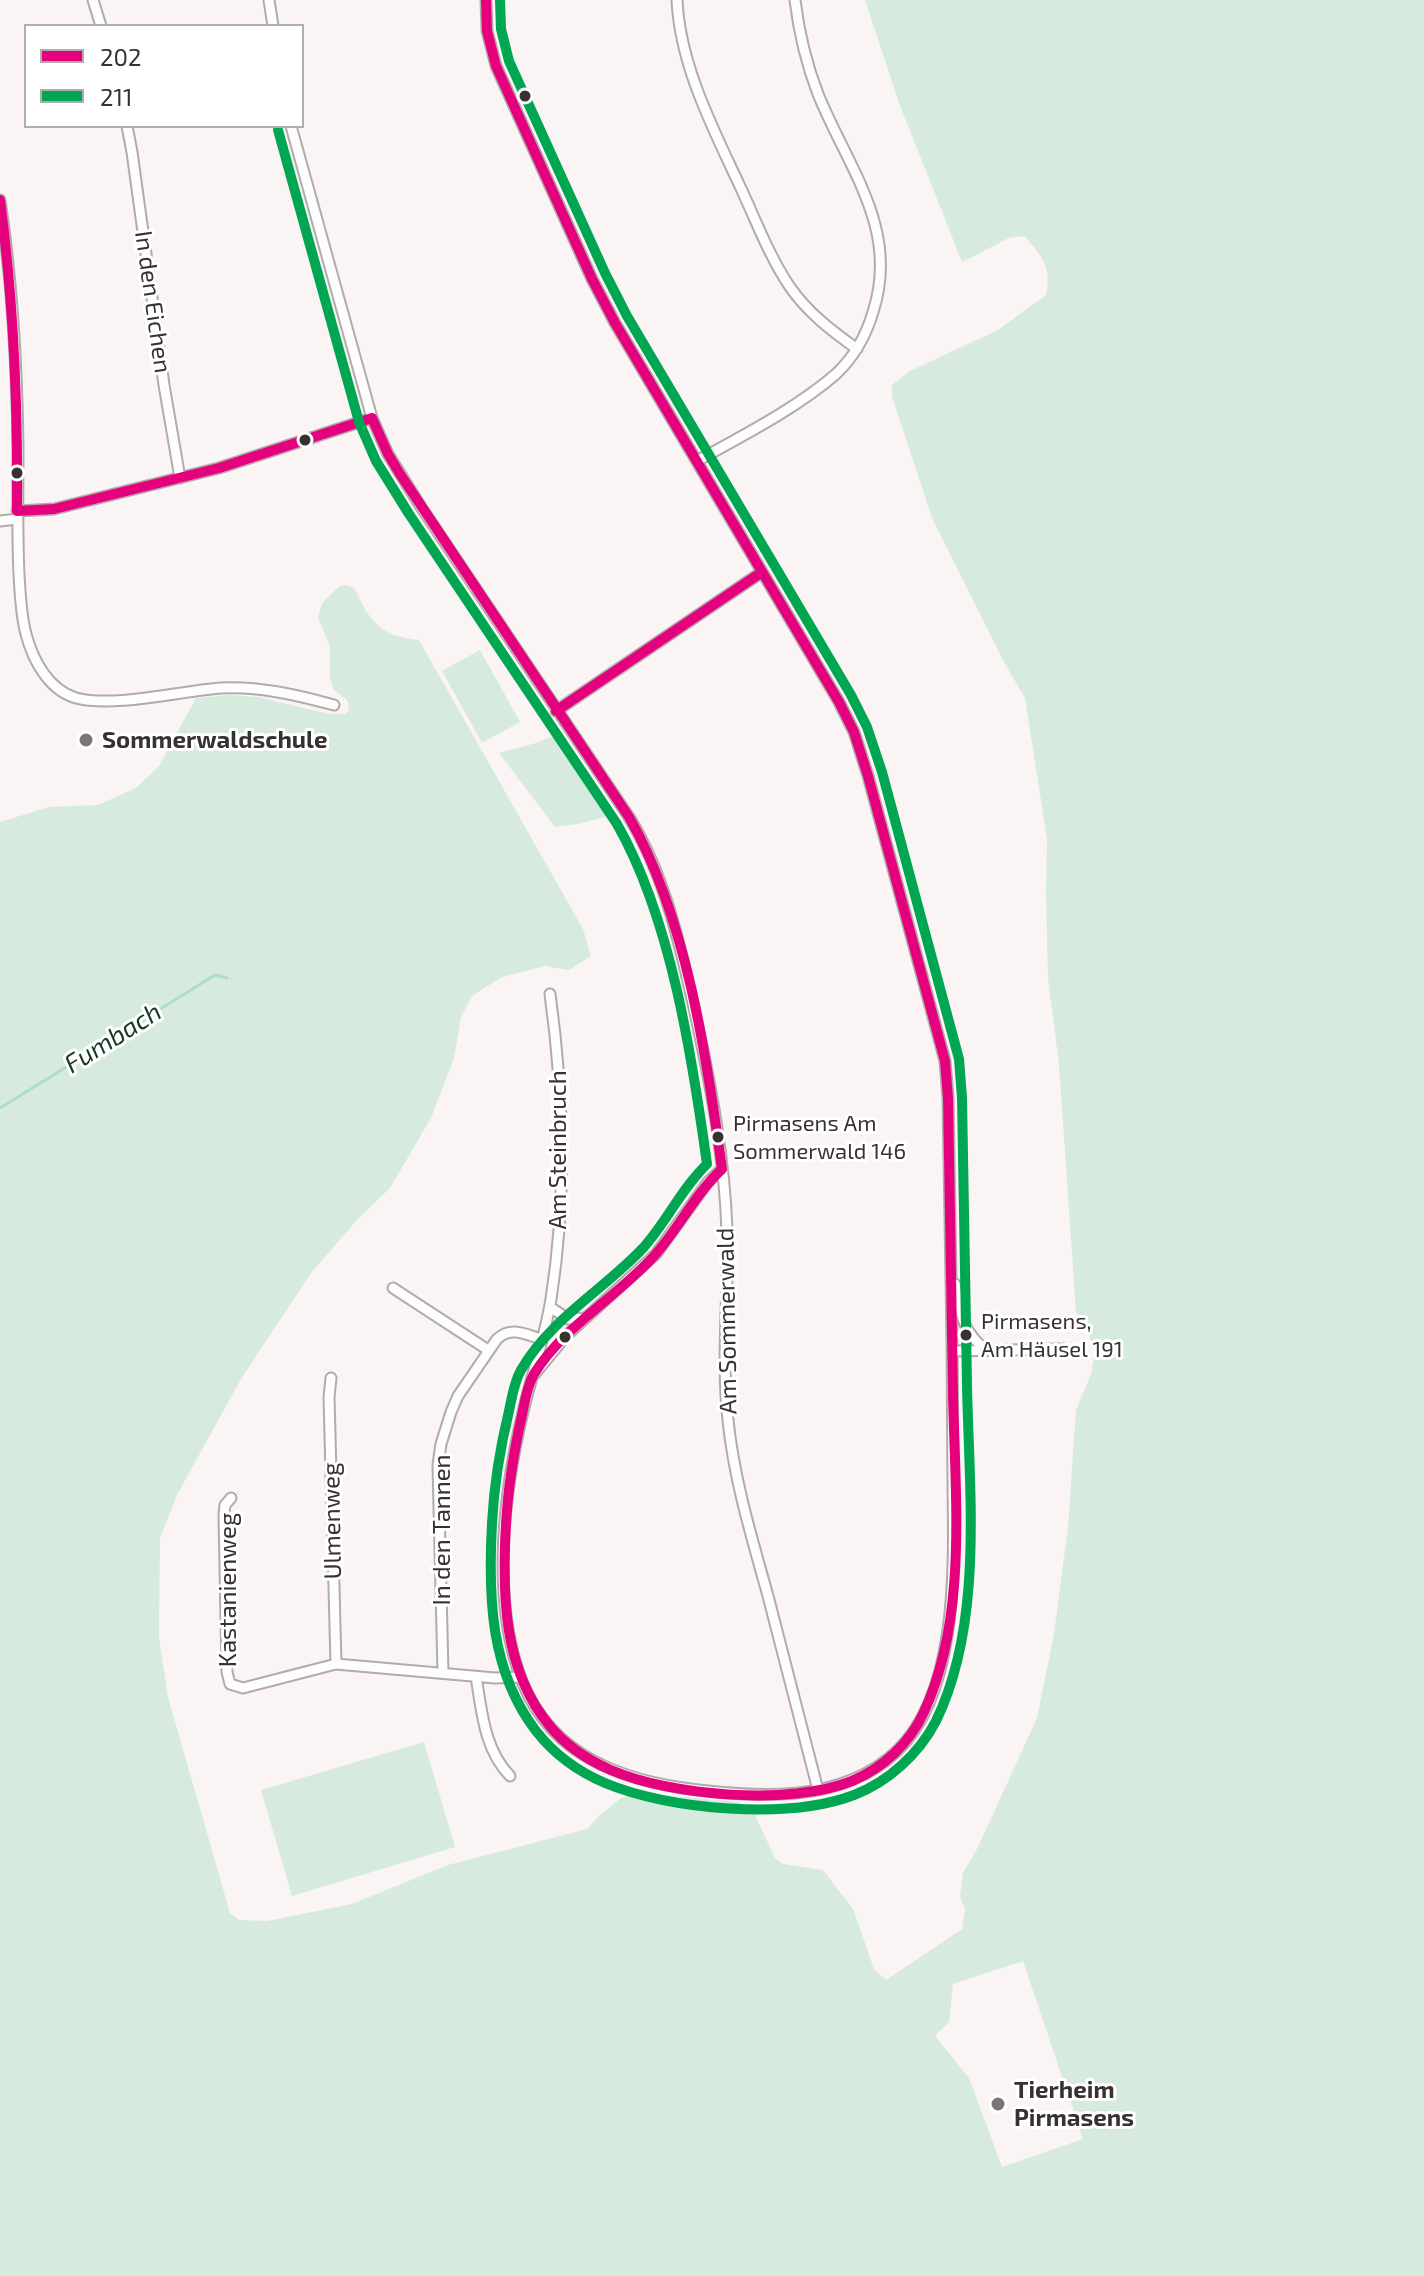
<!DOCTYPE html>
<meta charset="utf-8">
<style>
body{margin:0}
#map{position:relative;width:1424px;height:2276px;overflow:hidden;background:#faf4f5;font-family:"Exo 2",sans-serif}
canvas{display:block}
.legend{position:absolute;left:24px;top:24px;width:280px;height:104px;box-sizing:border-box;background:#fff;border:2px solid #afadad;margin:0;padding:10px 14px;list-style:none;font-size:24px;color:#383132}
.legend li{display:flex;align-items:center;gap:16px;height:40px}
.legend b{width:40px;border:2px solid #afadad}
</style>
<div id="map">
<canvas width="1424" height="2276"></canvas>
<ul class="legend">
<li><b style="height:10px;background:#e5007d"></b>202</li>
<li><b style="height:10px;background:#00a651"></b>211</li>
</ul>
</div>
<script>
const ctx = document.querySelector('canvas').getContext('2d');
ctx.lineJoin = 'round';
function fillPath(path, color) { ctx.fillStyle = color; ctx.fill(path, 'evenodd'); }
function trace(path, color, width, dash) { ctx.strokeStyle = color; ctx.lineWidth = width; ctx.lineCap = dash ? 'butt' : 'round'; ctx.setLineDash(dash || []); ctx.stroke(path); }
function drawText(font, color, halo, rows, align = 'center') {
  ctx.font = font + ' "Exo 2",sans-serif'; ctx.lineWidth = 6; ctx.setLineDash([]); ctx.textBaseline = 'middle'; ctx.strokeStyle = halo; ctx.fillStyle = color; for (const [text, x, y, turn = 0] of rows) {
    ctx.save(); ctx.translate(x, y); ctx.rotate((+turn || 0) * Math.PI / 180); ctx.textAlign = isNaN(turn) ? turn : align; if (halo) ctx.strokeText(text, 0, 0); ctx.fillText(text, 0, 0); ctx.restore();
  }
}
fillPath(new Path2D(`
 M 865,0 L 1424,0 L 1424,2276 L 0,2276 L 0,822 L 49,807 L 98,805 L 136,788 L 159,766 L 196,698 L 229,695 L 258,697 L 329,714 L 345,714 L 349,711 L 348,701 L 334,690 L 330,679 L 330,646 L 318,618 L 322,603 L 339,587 L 346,585 L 355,589 C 369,622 383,637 419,640 L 583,929 L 591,956 L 569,970 L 545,966 L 502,977 L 472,996 L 461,1017 L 454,1058 L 431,1118 L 390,1188 L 357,1220 L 311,1273 L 241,1379 L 177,1495 L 160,1538 L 159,1638 L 168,1697 L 230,1913 L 239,1920 L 267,1921 L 352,1904 L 448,1865 L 587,1829 L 600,1815 L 621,1798 L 640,1793 L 738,1802 L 753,1811 L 775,1858 L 783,1864 L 823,1870 L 853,1909 L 874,1969 L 886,1980 L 962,1929 L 965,1909 L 960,1897 L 963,1873 L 977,1849 L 1037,1718 L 1054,1634 L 1068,1527 L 1076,1410 L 1091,1374 L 1095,1351 L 1087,1331 L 1076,1312 L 1059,1065 L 1048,978 L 1046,894 L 1047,839 L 1025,698 L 1004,662 L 932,518 L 892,397 L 892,385 L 910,371 L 998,330 L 1046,295 C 1052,267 1042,257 1025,236 L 1009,238 L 962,262 L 899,103 ZM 1023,1961 L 1083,2139 L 1002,2167 L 969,2078 L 935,2036 L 949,2022 L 953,1984 Z
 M 480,650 L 520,722 L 482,743 L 442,671 Z
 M 558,734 L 612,815 L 578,824 L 555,827 L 499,753 L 536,743 Z
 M 424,1742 L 455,1847 L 292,1896 L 261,1790 Z`), '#d6ebde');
trace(new Path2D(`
 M 0,1108 L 215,975 L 227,978`), '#aedfc4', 3);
const minor = new Path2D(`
 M 93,0 L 101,26
 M 269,0 L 273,26
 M 486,0 L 487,31 L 496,66 L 592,279 L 615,323 L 839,702 L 854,732 L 868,776 L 945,1061 L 948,1098 C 949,1179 950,1260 952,1341 C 952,1389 953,1437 953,1484 C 954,1563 959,1692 897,1751 C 842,1804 754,1798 683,1788 C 609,1777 543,1748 518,1670 C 492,1591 504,1491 523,1412 C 532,1374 545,1337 551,1299 C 567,1197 564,1095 550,994
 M 677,0 C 680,68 716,134 744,195 C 758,226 771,259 790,287 C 808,313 832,331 857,349
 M 127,126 L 132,152 L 164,385 L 180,478
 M 291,126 L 372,418 L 388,454 L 421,507 L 629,817 C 666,877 681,949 696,1017 C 711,1087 725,1160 727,1232 C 729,1295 721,1357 728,1420 C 734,1480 752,1538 768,1596 C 785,1661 801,1725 818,1790
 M 0,200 C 12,280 17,367 18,447 C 18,490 17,532 19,574 C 20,594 21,616 26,634 C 33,661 49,690 76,698 C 113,708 181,691 221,688 C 259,686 297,695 334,705
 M 697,461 C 742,436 797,408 836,374 C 854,357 866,336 873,312 C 900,229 848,168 818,94 C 806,63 799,33 795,0
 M 17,511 L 54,509 L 219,468 L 372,418
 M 0,521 L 17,519
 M 556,711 L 762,572
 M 955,1284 C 961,1312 961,1331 986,1350
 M 393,1288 L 488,1350
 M 550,1307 L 568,1319 L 585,1318
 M 952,1351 L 1064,1349
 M 534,1375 L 566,1336 L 656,1254 L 708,1182 L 722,1169
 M 331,1378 L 329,1397 L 336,1664
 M 231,1498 L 225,1505 L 224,1514 L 227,1672 L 230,1684 L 243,1688 L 336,1664 L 495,1678 L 520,1677
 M 443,1673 L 438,1465 L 441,1444 L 451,1412 L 458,1396 L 497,1339 C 511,1326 525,1334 541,1339
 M 476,1677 C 482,1712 484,1749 510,1776`);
trace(minor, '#b1abac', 13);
trace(minor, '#fefdfe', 9);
trace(new Path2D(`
 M 0,200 C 14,303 18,407 17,511
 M 372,418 L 388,454 L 400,474 L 629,817 C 686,916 707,1057 722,1169 C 695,1194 679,1228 654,1256 C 617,1297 564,1326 534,1374 C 527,1386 525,1401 522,1415 C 514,1451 508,1487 506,1524 C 502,1593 503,1669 549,1725 C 565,1745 588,1760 611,1770 C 671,1796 790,1806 852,1781 C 883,1768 910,1743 924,1712 C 968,1617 955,1496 953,1394 C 951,1296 950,1197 948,1098 L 945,1061 L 868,776 L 854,732 L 839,702 L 615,323 L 592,279 L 496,66 L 487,31 L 486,0
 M 17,511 L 54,509 L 219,468 L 372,418
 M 556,711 L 762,572`), '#e5007d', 10);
trace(new Path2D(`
 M 278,130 L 359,422 L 376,461 L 409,514 L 617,824 C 671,919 692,1056 707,1164 C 682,1188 667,1221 644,1247 C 605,1289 550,1319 521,1370 C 514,1382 512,1397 509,1411 C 500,1448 494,1485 492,1523 C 488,1596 490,1671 536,1731 C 554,1754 579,1772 605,1783 C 669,1810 789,1820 854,1795 C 888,1782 919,1754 936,1721 C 984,1622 969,1492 967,1385 C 965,1289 964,1194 962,1098 L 959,1059 L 882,772 L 867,727 L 851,695 L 627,316 L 605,273 L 509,61 L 501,29 L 500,0`), '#00a651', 10);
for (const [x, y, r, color] of [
 [525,96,7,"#383132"],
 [305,440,7,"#383132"],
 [17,473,7,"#383132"],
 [86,740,8,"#7c7576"],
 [718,1137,7,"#383132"],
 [966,1335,7,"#383132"],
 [565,1337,7,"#383132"],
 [998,2104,8,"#7c7576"]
]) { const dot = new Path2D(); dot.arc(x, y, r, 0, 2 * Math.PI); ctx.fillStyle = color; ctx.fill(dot); trace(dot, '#fff', 3); }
drawText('22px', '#383132', '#fff', [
 ["Pirmasens Am",733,1124],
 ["Sommerwald 146",733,1152],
 ["Pirmasens,",981,1322],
 ["Am Häusel 191",981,1350]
], 'left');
drawText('24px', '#383132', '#fff', [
 ["In den Eichen",153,302,82],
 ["Am Steinbruch",558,1150,-90],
 ["Am Sommerwald",727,1321,-91],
 ["Ulmenweg",332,1521,-91],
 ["In den Tannen",442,1530,-90],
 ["Kastanienweg",228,1590,-90]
]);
drawText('bold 24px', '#383132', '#fff', [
 ["Sommerwaldschule",102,740],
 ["Tierheim",1014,2090],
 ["Pirmasens",1014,2118]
], 'left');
drawText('italic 26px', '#183828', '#fff', [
 ["Fumbach",113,1038,-32]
]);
</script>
